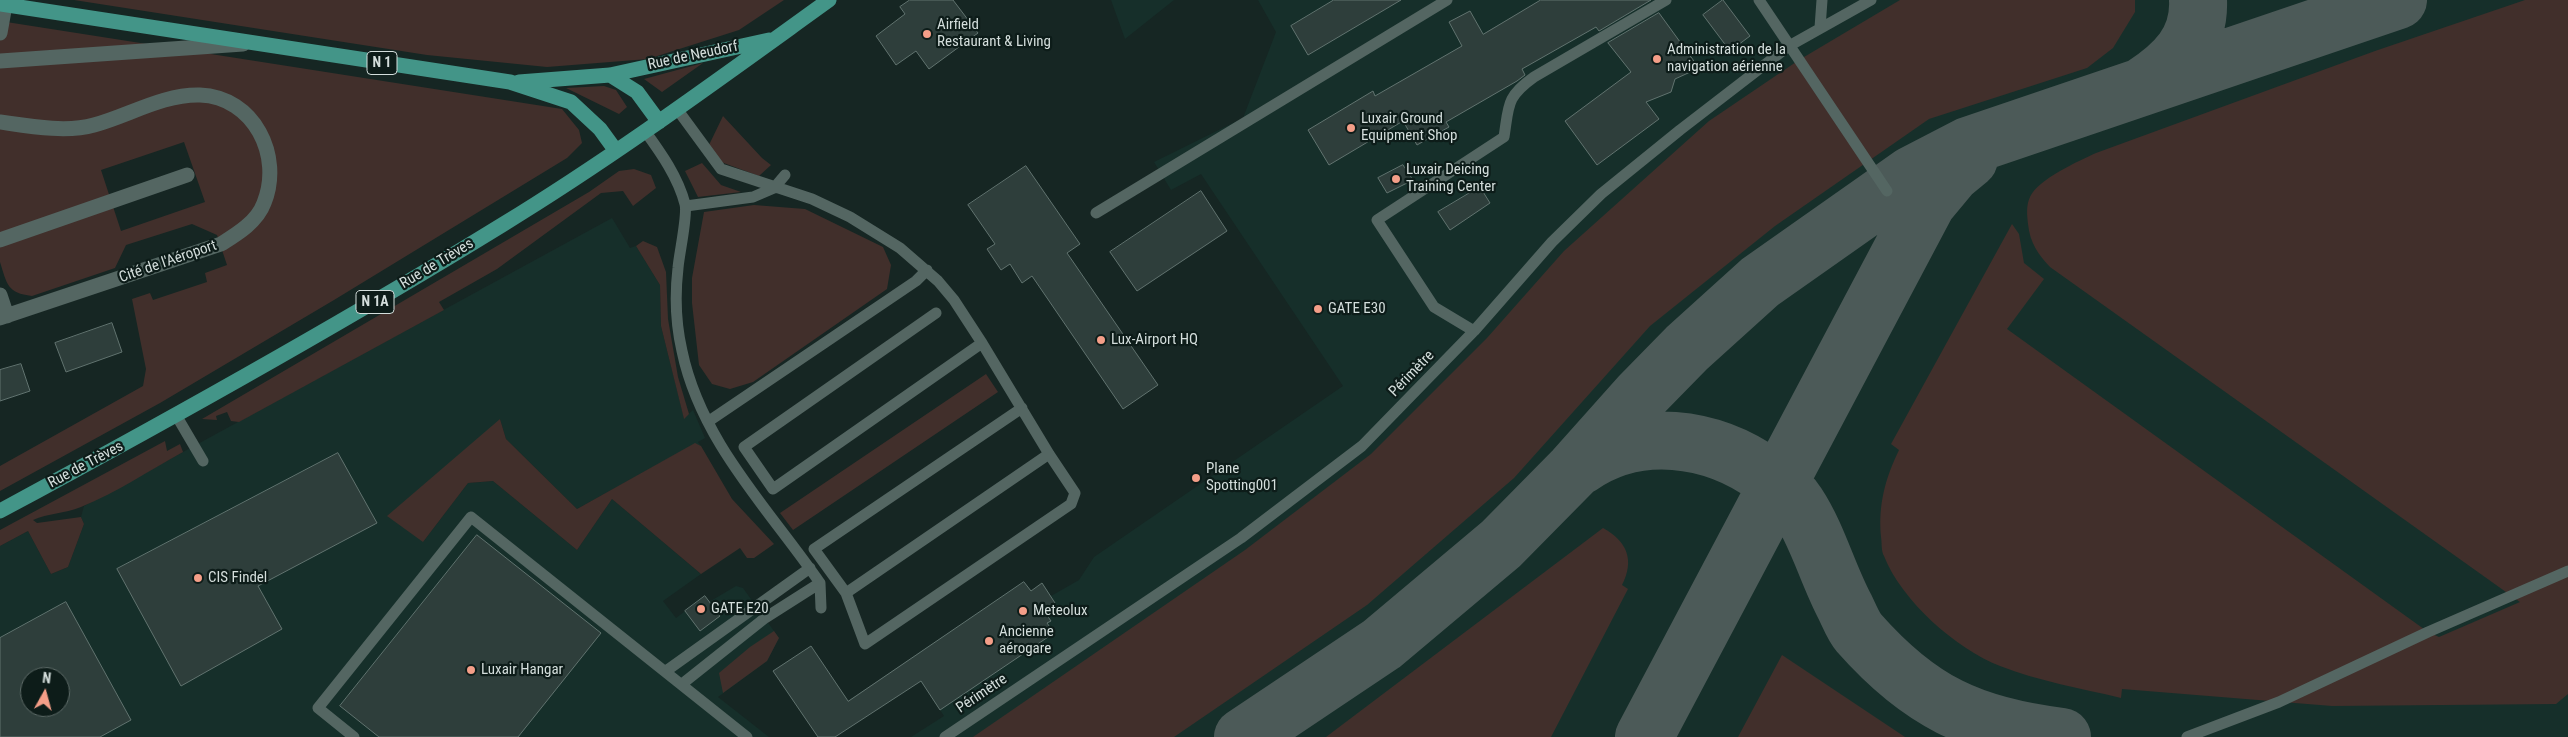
<!DOCTYPE html>
<meta charset="utf-8">
<style>
body{margin:0}
#map{position:relative;width:2568px;height:737px;overflow:hidden;background:#162623;font-family:"Roboto Condensed",sans-serif}
canvas{display:block}
.north{position:absolute;left:20px;top:667px;width:50px;height:50px;box-sizing:border-box;background:#0d1c19;border:1px solid #5d6a67;border-radius:50%;rotate:7deg;font-size:14px;font-weight:700;line-height:20px;text-align:center;color:#d4dedc}
.north::after{content:'';display:block;margin:auto;width:18px;height:22px;background:#f49e88;clip-path:polygon(50% 0,100% 100%,50% 72%,0 100%)}
</style>
<div id="map">
<canvas width="2568" height="737"></canvas>
<div class="north">N</div>
</div>
<script>
const ctx = document.querySelector('canvas').getContext('2d');
ctx.lineJoin = 'round';
function fillPath(path, color) { ctx.fillStyle = color; ctx.fill(path, 'evenodd'); }
function trace(path, color, width, dash) { ctx.strokeStyle = color; ctx.lineWidth = width; ctx.lineCap = dash ? 'butt' : 'round'; ctx.setLineDash(dash || []); ctx.stroke(path); }
function drawText(font, color, halo, rows, align = 'center') {
  ctx.font = font + ' "Roboto Condensed",sans-serif'; ctx.lineWidth = 4.5; ctx.setLineDash([]); ctx.textBaseline = 'middle'; ctx.strokeStyle = halo; ctx.fillStyle = color; for (const [text, x, y, turn = 0] of rows) {
    ctx.save(); ctx.translate(x, y); ctx.rotate((+turn || 0) * Math.PI / 180); ctx.textAlign = isNaN(turn) ? turn : align; if (halo) ctx.strokeText(text, 0, 0); ctx.fillText(text, 0, 0); ctx.restore();
  }
}
fillPath(new Path2D(`
 M 1111,0 L 1174,0 L 1125,39 Z
 M 1258,0 L 2568,0 L 2568,737 L 911,737 L 944,716 L 931,696 L 948,685 L 923,650 L 1024,582 L 1031,591 L 1042,583 L 1051,596 L 1079,580 L 1094,557 L 1343,386 L 1201,174 L 1171,190 L 1154,162 L 1243,118 L 1276,32 Z
 M 612,218 L 630,248 L 636,246 L 660,285 L 661,326 L 684,418 L 693,410 L 705,438 L 698,442 L 701,446 L 695,444 L 577,509 L 506,439 L 500,419 L 423,542 L 468,483 L 493,481 L 577,550 L 612,499 L 701,574 L 663,601 L 676,618 L 705,596 L 709,602 L 736,586 L 743,588 L 779,638 L 767,661 L 718,697 L 769,737 L 0,737 L 0,546 L 28,531 L 51,574 L 68,567 L 84,524 L 81,517 L 84,506 ZM 30,677 L 60,677 L 60,707 L 30,707 Z`), '#162f2a');
fillPath(new Path2D(`
 M 74,0 L 784,0 L 739,30 L 648,59 L 547,67 L 427,55 Z
 M 1900,0 L 2135,0 L 2135,12 L 2113,48 L 2087,68 L 1929,119 L 1775,226 L 1650,326 L 1514,478 L 1367,605 L 1174,737 L 973,737 L 1245,550 L 1371,454 L 1487,338 L 1564,251 L 1709,121 L 1799,60 Z
 M 2525,0 L 2568,0 L 2568,694 L 2556,704 L 2332,706 L 2122,689 L 2121,698 C 2080,688 2038,681 2000,666 C 1956,649 1901,600 1884,556 C 1881,551 1882,543 1881,537 C 1878,505 1885,479 1899,450 L 1891,444 L 2012,224 L 2019,234 L 2024,263 L 2044,279 L 2007,329 L 2428,632 L 2439,637 L 2520,602 L 2050,267 C 2038,254 2030,243 2028,224 C 2027,214 2026,206 2030,197 C 2038,179 2079,161 2096,153 L 2375,51 Z
 M 0,21 L 562,109 L 579,130 L 582,143 L 567,158 L 334,300 L 160,403 L 0,491 L 0,466 L 143,386 L 146,369 L 132,299 L 150,293 L 153,300 L 207,282 L 205,273 L 227,265 L 217,235 L 192,224 L 126,245 L 115,268 L 32,296 C 7,293 7,284 0,262 ZM 184,142 L 205,202 L 121,231 L 101,170 Z
 M 703,63 L 662,92 L 644,79 Z
 M 604,86 L 616,90 L 627,107 L 619,114 L 566,88 Z
 M 723,116 L 762,158 L 771,165 L 759,176 L 721,162 L 709,145 Z
 M 702,163 L 721,185 L 741,192 L 698,197 L 685,171 Z
 M 634,169 L 651,175 L 656,188 L 633,206 L 623,191 L 601,193 L 497,269 L 439,302 L 444,310 L 239,422 L 231,421 L 227,412 L 216,416 L 217,420 L 202,419 L 589,192 L 619,171 Z
 M 754,205 L 805,209 L 883,247 L 891,265 L 887,289 L 753,382 L 730,389 L 712,384 L 699,365 L 692,303 L 692,278 L 704,212 Z
 M 643,241 L 657,247 L 666,272 L 668,319 L 678,377 L 689,414 L 684,419 L 661,326 L 660,285 L 636,246 Z
 M 986,374 L 998,392 L 793,530 L 780,513 Z
 M 500,419 L 506,439 L 577,509 L 695,443 L 701,446 L 732,499 L 774,544 L 754,558 L 747,558 L 740,548 L 701,574 L 612,499 L 577,550 L 493,481 L 468,483 L 423,542 L 387,516 Z
 M 165,441 L 167,451 L 180,444 L 183,452 C 150,470 116,493 81,507 C 64,514 48,513 33,520 L 37,523 L 81,517 L 84,524 L 68,567 L 51,574 L 28,531 L 0,546 L 0,530 Z
 M 1603,528 C 1627,541 1635,560 1622,585 L 1628,589 L 1551,737 L 1326,737 Z
 M 774,631 L 779,638 L 767,661 L 723,693 L 719,673 L 750,647 Z
 M 1782,655 L 1905,737 L 1738,737 Z`), '#412f2b');
trace(new Path2D(`
 M 2143,86 C 2175,65 2200,41 2198,0
 M 1580,466 C 1637,426 1712,436 1767,476 C 1777,483 1790,493 1797,504 C 1818,536 1827,573 1845,607 C 1849,615 1853,626 1859,633 C 1920,702 1972,726 2062,737
 M 1243,737 L 1382,644 L 1501,544 L 1574,470 L 1640,396 L 1687,348 L 1760,282 L 1912,175 L 1968,146 L 2398,0
 M 1644,737 L 1927,203 L 1952,173 L 1969,159`), '#4c5a58', 58);
const building = new Path2D(`
 M 910,0 L 953,0 L 978,33 L 929,69 L 916,51 L 896,65 L 876,36 L 905,14 L 900,7 Z
 M 1334,0 L 1401,0 L 1308,55 L 1291,26 Z
 M 1541,0 L 1651,0 L 1599,31 L 1596,27 L 1522,69 L 1525,75 L 1517,81 L 1446,122 L 1449,127 L 1417,145 L 1403,121 L 1329,165 L 1308,130 L 1373,91 L 1375,96 L 1462,46 L 1449,22 L 1470,11 L 1483,34 Z
 M 1723,0 L 1750,36 L 1730,51 L 1703,15 Z
 M 1659,13 L 1699,68 L 1675,79 L 1671,92 L 1646,102 L 1659,119 L 1597,165 L 1565,121 L 1631,72 L 1608,43 Z
 M 1403,165 L 1413,180 L 1387,193 L 1378,178 Z
 M 1026,166 L 1080,244 L 1067,253 L 1158,385 L 1123,409 L 1032,276 L 1022,283 L 1010,264 L 1001,270 L 987,249 L 995,244 L 968,205 Z
 M 1480,187 L 1490,203 L 1450,230 L 1438,212 Z
 M 1201,191 L 1227,231 L 1137,291 L 1110,252 Z
 M 112,323 L 122,352 L 66,372 L 55,343 Z
 M 21,364 L 30,391 L 0,401 L 0,370 Z
 M 338,453 L 377,523 L 258,586 L 282,629 L 181,686 L 117,569 Z
 M 477,535 L 601,633 L 518,737 L 379,737 L 340,706 Z
 M 1024,582 L 1031,591 L 1042,583 L 1055,603 L 1044,611 L 1051,621 L 1047,623 L 1054,633 L 940,710 L 921,681 L 835,737 L 818,737 L 773,671 L 811,646 L 848,701 Z
 M 705,596 L 720,616 L 700,631 L 685,611 Z
 M 66,602 L 131,720 L 100,737 L 0,737 L 0,638 ZM 30,677 L 60,677 L 60,707 L 30,707 Z`);
fillPath(building, '#2e3e3b');
trace(building, '#61736f', 1);
trace(new Path2D(`
 M 1759,0 L 1887,191
 M 1820,28 L 1822,0
 M 677,109 L 721,169 L 812,199 L 850,217 L 900,248 L 938,281 L 954,300 L 982,343 L 1049,454 L 1075,493 L 1071,504 L 865,644 L 846,593 L 814,549 L 1022,408
 M 645,131 C 661,153 678,177 685,204 C 688,215 679,254 678,268 C 675,294 676,325 682,351 C 701,442 769,509 820,583 L 821,608
 M 686,206 L 753,197 L 774,188 L 785,175
 M 1096,213 L 1447,0
 M 936,313 L 744,447 L 773,489 L 982,343
 M 1474,331 L 1434,307 L 1377,220 L 1504,137 C 1509,105 1506,97 1534,77 L 1666,0
 M 176,415 L 203,461
 M 709,421 L 916,281 L 927,270
 M 846,593 L 1049,454
 M 666,671 L 810,568
 M 682,684 L 765,618 L 820,583
 M 354,737 L 318,708 L 471,517 L 747,737
 M 945,737 L 1241,538 L 1362,446 L 1474,331 L 1552,242 L 1601,194 L 1680,130 L 1789,46 L 1871,0
 M 2187,737 L 2279,702 L 2428,632 L 2568,571`), '#546662', 11);
trace(new Path2D(`
 M 0,33 L 5,5
 M 0,61 L 243,44
 M 0,122 C 28,126 66,133 94,125 C 128,116 163,94 200,95 C 254,97 283,156 264,203 C 257,222 237,234 221,244 L 0,318
 M 0,240 L 187,175
 M 0,295 L 7,316`), '#546662', 15);
trace(new Path2D(`
 M 0,4 L 510,82 L 571,102 L 600,129 L 616,151
 M 610,75 L 637,92 L 659,122
 M 519,82 L 610,75 L 769,40
 M 0,511 C 169,420 338,326 502,225 C 615,156 722,77 829,0`), '#439588', 15);
for (const [x, y, r, color] of [
 [927,34,5,"#f49e88"],
 [1657,59,5,"#f49e88"],
 [1351,128,5,"#f49e88"],
 [1396,179,5,"#f49e88"],
 [1318,309,5,"#f49e88"],
 [1101,340,5,"#f49e88"],
 [1196,478,5,"#f49e88"],
 [198,578,5,"#f49e88"],
 [701,609,5,"#f49e88"],
 [1023,611,5,"#f49e88"],
 [989,641,5,"#f49e88"],
 [471,670,5,"#f49e88"]
]) { const dot = new Path2D(); dot.arc(x, y, r, 0, 2 * Math.PI); ctx.fillStyle = color; ctx.fill(dot); trace(dot, '#0d1c19', 2); }
for (const [x, y, w] of [
 [382,63,30],
 [375,302,38]
]) { const box = new Path2D(); box.roundRect(x - w / 2, y - 11.5, w, 23, 4); ctx.fillStyle = '#0d1c19'; ctx.fill(box); trace(box, '#d4dedc', 1); }
drawText('bold 14px', '#d4dedc', null, [
 ["N 1",382,63],
 ["N 1A",375,302]
]);
drawText('15px', '#d4dedc', '#0d1c19', [
 ["Airfield",937,25],
 ["Restaurant & Living",937,42],
 ["Administration de la",1667,50],
 ["navigation aérienne",1667,67],
 ["Luxair Ground",1361,119],
 ["Equipment Shop",1361,136],
 ["Luxair Deicing",1406,170],
 ["Training Center",1406,187],
 ["GATE E30",1328,309],
 ["Lux-Airport HQ",1111,340],
 ["Plane",1206,469],
 ["Spotting001",1206,486],
 ["CIS Findel",208,578],
 ["GATE E20",711,609],
 ["Meteolux",1033,611],
 ["Ancienne",999,632],
 ["aérogare",999,649],
 ["Luxair Hangar",481,670]
], 'left');
drawText('15px', '#d4dedc', '#0d1c19', [
 ["Rue de Neudorf",693,56,-12],
 ["Cité de l'Aéroport",168,262,-19],
 ["Rue de Trèves",437,264,-31],
 ["Périmètre",1412,374,-46],
 ["Rue de Trèves",86,465,-28],
 ["Périmètre",982,694,-34]
]);
</script>
